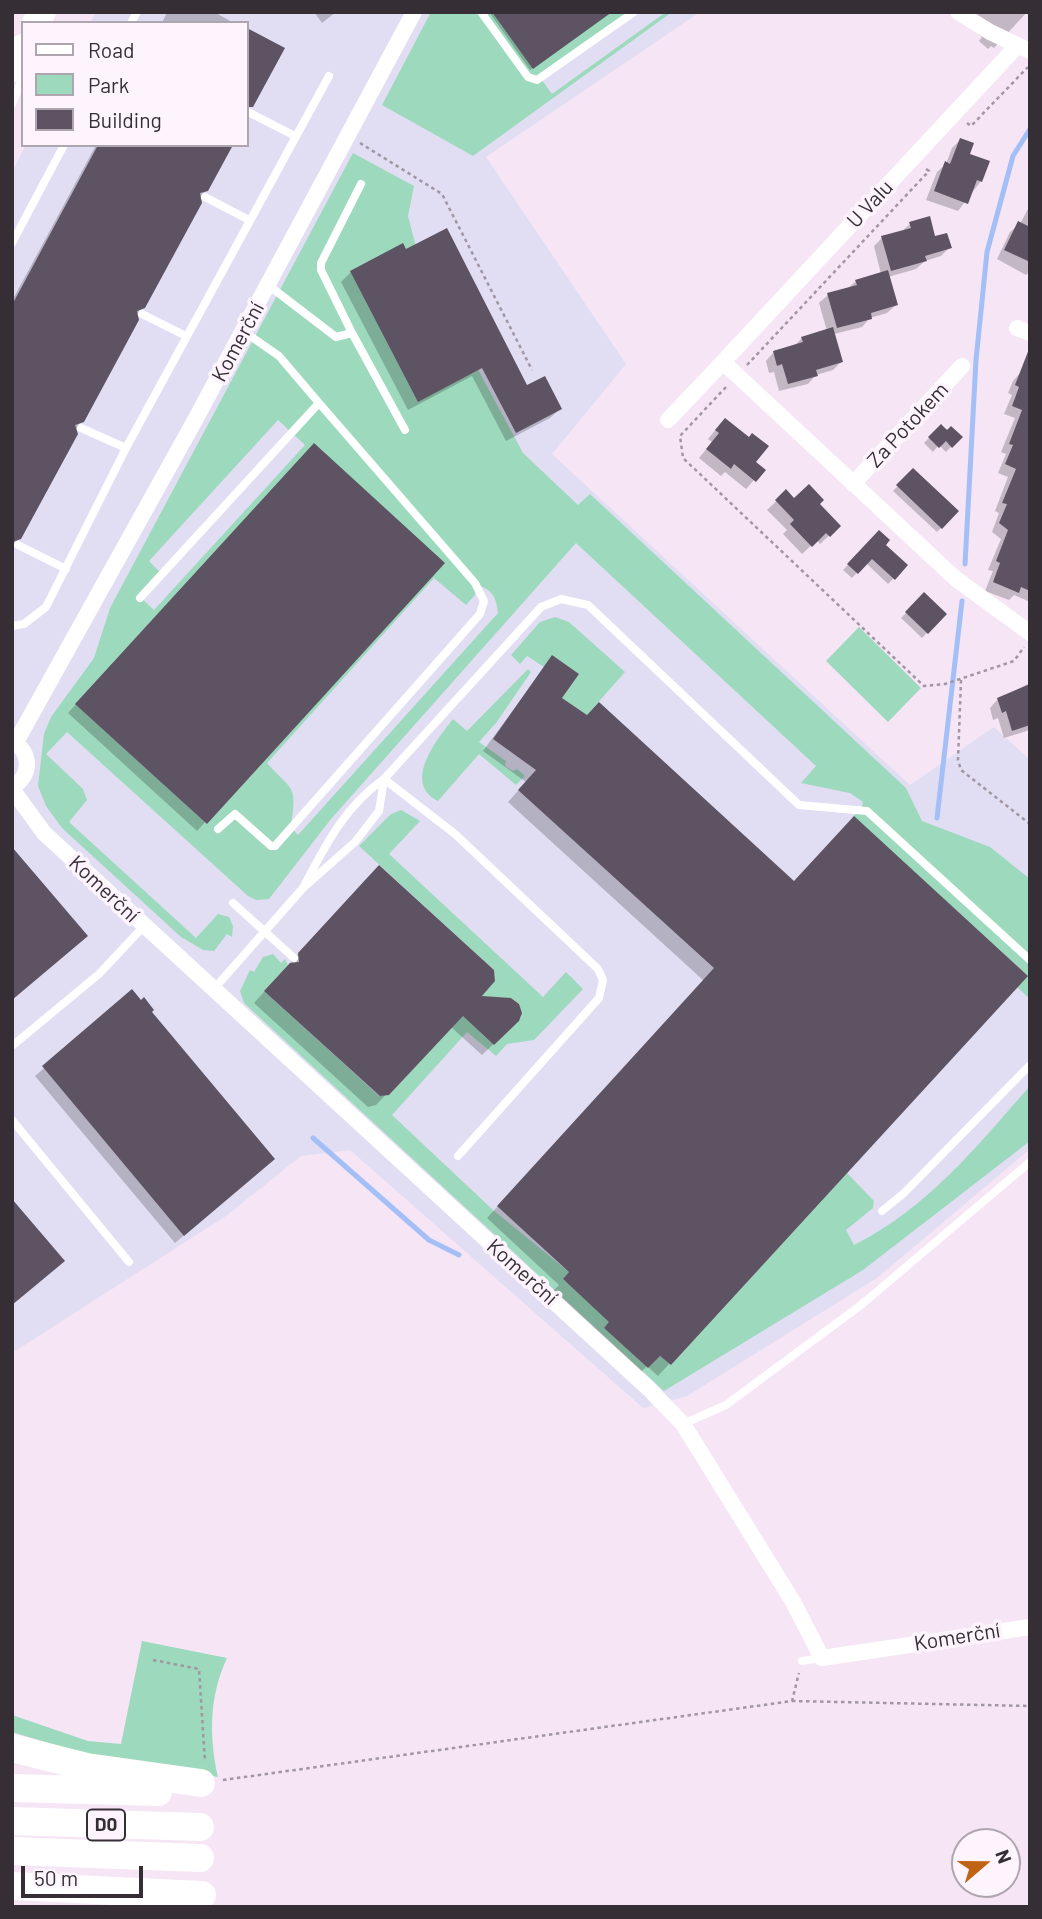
<!DOCTYPE html>
<meta charset="utf-8">
<style>
body{margin:0}
#map{position:relative;width:1042px;height:1919px;overflow:hidden;background:#f5e5f5;font-family:Barlow,sans-serif}
canvas{display:block}
.frame{position:absolute;inset:0;border:14px solid #352f35;pointer-events:none}
.legend{position:absolute;left:21px;top:21px;width:228px;height:126px;box-sizing:border-box;background:#fef4fe;border:2px solid #aea5ae;margin:0;padding:9px 12px;list-style:none;font-size:21px;color:#352f35}
.legend li{display:flex;align-items:center;gap:14px;height:35px}
.legend b{width:35px;border:2px solid #aea5ae}
.north{position:absolute;left:951px;top:1828px;width:70px;height:70px;box-sizing:border-box;background:#fef4fe;border:2px solid #aea5ae;border-radius:50%;rotate:70deg;font-size:19px;font-weight:700;line-height:28px;text-align:center;color:#352f35}
.north::after{content:'';display:block;margin:auto;width:24px;height:32px;background:#c06315;clip-path:polygon(50% 0,100% 100%,50% 72%,0 100%)}
.scale{position:absolute;left:21px;top:1866px;width:122px;height:32px;box-sizing:border-box;border:4px solid #352f35;border-top:0;padding-left:9px;font-size:21px;line-height:24px;white-space:nowrap;color:#352f35;-webkit-text-stroke:5px #fef4fe;paint-order:stroke}
</style>
<div id="map">
<canvas width="1042" height="1919"></canvas>
<div class="frame"></div>
<ul class="legend">
<li><b style="height:9px;background:#fff"></b>Road</li>
<li><b style="height:19px;background:#9dd9bd"></b>Park</li>
<li><b style="height:19px;background:#5e5363"></b>Building</li>
</ul>
<div class="north">N</div>
<div class="scale">50 m</div>
</div>
<script>
const ctx = document.querySelector('canvas').getContext('2d');
ctx.lineJoin = 'round';
function fillPath(path, color) { ctx.fillStyle = color; ctx.fill(path, 'evenodd'); }
function trace(path, color, width, dash) { ctx.strokeStyle = color; ctx.lineWidth = width; ctx.lineCap = dash ? 'butt' : 'round'; ctx.setLineDash(dash || []); ctx.stroke(path); }
function drawText(font, color, halo, rows, align = 'center') {
  ctx.font = font + ' Barlow,sans-serif'; ctx.lineWidth = 7; ctx.setLineDash([]); ctx.textBaseline = 'middle'; ctx.strokeStyle = halo; ctx.fillStyle = color; for (const [text, x, y, turn = 0] of rows) {
    ctx.save(); ctx.translate(x, y); ctx.rotate((+turn || 0) * Math.PI / 180); ctx.textAlign = isNaN(turn) ? turn : align; if (halo) ctx.strokeText(text, 0, 0); ctx.fillText(text, 0, 0); ctx.restore();
  }
}
fillPath(new Path2D(`
 M 96,12 L 700,12 L 486,157 L 626,364 L 552,454 L 910,785 L 994,727 L 1030,760 L 1030,1149 L 877,1278 L 687,1396 L 643,1408 L 350,1150 L 301,1156 L 226,1216 L 12,1353 L 12,172 L 26,145 L 247,145 L 247,23 L 90,23 Z`), '#e1def4');
fillPath(new Path2D(`
 M 431,12 L 634,12 L 541,79 L 552,94 L 666,12 L 672,12 L 473,156 L 382,105 Z
 M 353,153 L 414,186 L 408,216 L 420,262 L 523,453 L 578,505 L 590,494 L 906,788 L 922,821 L 990,847 L 1030,879 L 1030,999 L 1017,987 L 1027,975 L 853,816 L 861,811 L 863,802 L 850,793 L 801,783 L 816,766 L 576,543 L 331,819 L 269,899 L 256,900 L 248,896 L 67,732 L 46,754 L 83,789 L 87,800 L 69,822 L 196,938 L 218,914 L 229,917 L 233,926 L 232,937 L 227,934 L 214,951 L 203,950 L 181,937 L 62,828 L 46,806 L 38,786 L 44,734 L 51,717 L 94,658 L 110,608 ZM 278,420 L 305,445 L 154,610 L 141,598 L 162,574 L 149,561 ZM 444,563 L 207,824 L 76,704 ZM 434,578 L 466,605 L 475,595 L 475,584 C 492,590 496,595 498,613 L 298,835 L 291,827 C 297,784 294,793 267,763 Z
 M 555,617 L 569,622 L 625,672 L 587,715 L 562,698 L 578,674 L 544,667 L 527,656 L 520,664 L 511,655 L 540,622 Z
 M 859,627 L 921,688 L 888,722 L 826,661 Z
 M 528,669 L 531,672 L 496,723 L 479,742 L 506,761 L 505,766 L 513,771 L 517,769 L 525,776 L 516,785 L 479,754 L 438,801 C 402,783 437,739 453,719 L 467,731 Z
 M 401,810 L 420,821 L 389,854 L 543,997 L 566,972 L 583,989 L 534,1040 L 507,1044 L 496,1056 L 467,1032 L 392,1115 L 493,1210 L 569,1272 L 563,1279 L 599,1312 L 616,1315 L 604,1328 L 648,1368 L 660,1356 L 671,1365 L 847,1173 L 874,1201 L 873,1208 L 846,1230 L 854,1245 C 929,1207 975,1148 1030,1086 L 1030,1141 L 863,1270 L 664,1391 L 244,1003 L 240,991 L 250,970 L 254,972 L 263,957 L 273,954 L 281,963 L 285,959 L 288,965 L 264,991 L 379,1096 L 390,1094 L 495,981 L 494,970 L 359,846 L 391,814 ZM 511,998 L 519,1004 L 521,1017 L 494,1045 L 480,1032 Z
 M 142,1641 L 227,1658 C 209,1696 209,1737 218,1777 L 88,1755 L 12,1732 L 12,1715 L 88,1741 L 121,1744 Z`), '#9dd9bd');
fillPath(new Path2D(`
 M 167,12 L 214,12 L 234,23 L 162,23 Z
 M 314,12 L 336,12 L 322,23 Z
 M 489,12 L 610,12 L 530,70 Z
 M 977,12 L 1027,12 L 994,48 L 991,46 L 988,49 L 979,41 L 982,37 L 967,25 Z
 M 247,30 L 282,49 L 247,111 Z
 M 960,140 L 981,181 L 958,211 L 926,200 L 937,172 L 946,164 L 952,148 Z
 M 96,145 L 231,145 L 207,190 L 199,198 L 144,307 L 136,315 L 20,538 L 12,546 L 12,301 Z
 M 1030,205 L 1030,271 L 1026,275 L 997,259 L 1010,232 L 1020,224 Z
 M 910,224 L 950,247 L 941,256 L 925,261 L 916,269 L 888,277 L 896,305 L 887,313 L 870,318 L 862,327 L 834,334 L 841,362 L 833,370 L 816,375 L 808,384 L 779,391 L 774,372 L 769,373 L 766,361 L 774,352 L 793,347 L 802,338 L 827,331 L 819,303 L 828,295 L 847,289 L 856,281 L 881,274 L 874,246 L 882,238 L 901,232 Z
 M 351,272 L 527,387 L 560,409 L 550,418 L 506,441 L 472,376 L 408,410 L 341,282 Z
 M 1021,372 L 1030,376 L 1030,602 L 1014,595 L 1009,600 L 985,591 L 993,571 L 988,570 L 1001,539 L 992,532 L 999,513 L 995,511 L 1008,477 L 998,473 L 1006,454 L 1001,452 L 1015,418 L 1004,414 L 1012,395 L 1008,393 L 1013,381 Z
 M 941,426 L 960,437 L 946,452 L 939,445 L 933,452 L 924,443 Z
 M 717,428 L 763,470 L 746,489 L 725,472 L 721,476 L 699,458 L 712,442 L 708,439 Z
 M 305,454 L 442,563 L 197,831 L 68,713 Z
 M 913,470 L 956,512 L 937,532 L 893,491 Z
 M 786,492 L 794,501 L 818,504 L 839,526 L 820,544 L 817,540 L 802,554 L 783,534 L 787,530 L 767,510 Z
 M 879,533 L 883,545 L 906,566 L 888,584 L 866,563 L 852,578 L 843,570 Z
 M 924,595 L 944,614 L 922,638 L 901,618 Z
 M 552,657 L 560,698 L 794,883 L 1025,976 L 658,1376 L 647,1366 L 635,1378 L 553,1291 L 559,1285 L 487,1218 L 704,981 L 508,802 L 526,782 L 483,751 Z
 M 1030,683 L 1030,730 L 1004,738 L 998,718 L 993,720 L 990,708 L 998,699 Z
 M 367,878 L 478,997 L 518,1020 L 482,1055 L 451,1027 L 376,1105 L 368,1107 L 254,1003 Z
 M 132,992 L 264,1167 L 175,1243 L 35,1076 Z`), '#0003');
trace(new Path2D(`
 M 965,564 L 976,360 L 987,252 L 1013,156 L 1030,129
 M 937,818 L 962,601
 M 313,1138 L 429,1240 L 459,1255`), '#a4bff5', 5);
fillPath(new Path2D(`
 M 492,12 L 612,12 L 533,69 Z
 M 247,28 L 285,48 L 253,107 L 247,107 Z
 M 960,138 L 974,143 L 970,154 L 990,161 L 982,182 L 977,180 L 968,204 L 934,191 L 945,161 L 950,164 Z
 M 98,145 L 233,145 L 208,191 L 200,193 L 202,203 L 145,308 L 137,311 L 139,320 L 84,422 L 75,425 L 78,434 L 21,539 L 12,542 L 12,305 Z
 M 930,216 L 935,236 L 947,233 L 952,248 L 925,256 L 927,261 L 891,271 L 881,236 L 911,228 L 909,222 Z
 M 1018,221 L 1030,227 L 1030,262 L 1004,250 Z
 M 447,228 L 527,385 L 545,376 L 562,409 L 516,433 L 482,368 L 418,402 L 350,271 L 403,243 L 406,249 Z
 M 888,270 L 898,305 L 871,313 L 872,319 L 837,328 L 827,293 L 857,285 L 855,280 Z
 M 833,327 L 843,362 L 816,370 L 818,376 L 788,384 L 782,364 L 777,366 L 773,351 L 803,342 L 801,337 Z
 M 1029,349 L 1030,591 L 1021,587 L 1019,593 L 993,582 L 1000,563 L 996,561 L 1008,530 L 999,523 L 1007,504 L 1002,503 L 1016,469 L 1005,464 L 1013,445 L 1009,444 L 1022,410 L 1012,406 L 1019,387 L 1015,385 Z
 M 725,418 L 749,437 L 752,433 L 769,446 L 756,462 L 766,470 L 756,482 L 734,464 L 731,469 L 706,449 L 719,433 L 715,430 Z
 M 941,424 L 947,430 L 951,426 L 963,437 L 952,448 L 946,441 L 939,448 L 928,437 Z
 M 314,443 L 445,563 L 207,824 L 75,704 Z
 M 913,468 L 959,511 L 942,529 L 896,485 Z
 M 809,484 L 824,500 L 820,504 L 841,526 L 830,537 L 826,533 L 812,547 L 790,524 L 794,520 L 775,500 L 786,489 L 794,498 Z
 M 879,530 L 890,540 L 886,545 L 908,565 L 895,580 L 872,559 L 858,574 L 847,564 Z
 M 924,592 L 947,614 L 928,634 L 905,612 Z
 M 552,655 L 579,674 L 562,698 L 587,715 L 599,702 L 794,881 L 854,816 L 1028,976 L 671,1365 L 660,1356 L 648,1368 L 604,1328 L 609,1322 L 563,1279 L 569,1272 L 497,1206 L 714,968 L 518,790 L 536,770 L 493,739 Z
 M 1030,684 L 1030,725 L 1012,731 L 1006,711 L 1002,713 L 997,698 Z
 M 12,847 L 88,936 L 12,1000 Z
 M 379,865 L 494,970 L 495,981 L 482,996 L 511,998 L 519,1004 L 522,1013 L 519,1021 L 494,1045 L 463,1016 L 389,1095 L 380,1096 L 264,991 L 290,963 L 299,962 L 298,953 Z
 M 132,989 L 141,1000 L 144,997 L 154,1010 L 152,1012 L 275,1159 L 184,1236 L 42,1066 Z
 M 12,1199 L 65,1261 L 12,1305 Z`), '#5e5363');
trace(new Path2D(`
 M 967,123 L 971,126 L 1028,67
 M 360,143 L 442,194 L 532,370
 M 747,365 L 929,171 L 926,169
 M 726,387 L 680,436 L 683,458 L 924,686 L 945,684 L 1014,661 L 1024,647
 M 961,680 L 958,760 L 961,770 L 1030,824
 M 153,1660 L 199,1669 L 205,1762
 M 792,1701 L 1030,1706
 M 223,1780 L 792,1701 L 799,1673`), '#a196a1', 2.5, [3.5, 3.5]);
trace(new Path2D(`
 M 481,12 L 528,77 L 537,80 L 634,12
 M 131,23 L 137,12
 M 12,104 L 23,77
 M 250,113 L 295,136
 M 205,197 L 249,220
 M 12,243 L 64,145
 M 268,285 L 336,337 L 352,333 L 405,430
 M 142,314 L 186,336
 M 243,331 L 279,356 L 319,403
 M 352,333 L 321,270 L 321,263 L 361,184
 M 81,428 L 126,448
 M 18,545 L 66,569
 M 140,598 L 319,403 L 475,583 L 484,601 L 480,614 L 275,846 L 271,846 L 235,814 L 218,829
 M 12,626 L 24,624 L 46,607 L 126,448 L 329,76
 M 384,779 L 455,834 L 598,969 L 603,980 L 599,998 L 458,1156
 M 303,888 C 325,846 344,807 384,779 L 541,607 L 561,599 L 588,605 L 799,805 L 867,811 L 1030,960
 M 233,903 L 294,958
 M 213,990 L 303,888 L 355,842 L 379,811 L 384,779
 M 12,1046 L 99,974 L 144,926
 M 12,1120 L 129,1262
 M 882,1211 L 904,1193 L 1030,1065
 M 683,1424 L 726,1405 L 861,1305 L 1030,1162
 M 802,1661 L 822,1658`), '#fff', 8);
trace(new Path2D(`
 M 958,12 L 990,32 L 1030,51
 M 1017,46 L 723,362 L 956,579 L 1030,633
 M 1017,328 L 1030,333
 M 668,420 L 723,362
 M 853,484 L 962,366
 M 12,741 C 32,752 32,776 12,787
 M 16,742 L 194,422 L 414,12
 M 12,789 L 44,833 L 648,1388 L 683,1424 L 792,1600 L 822,1658 L 1030,1627`), '#fff', 16);
trace(new Path2D(`
 M 36,23 L 42,12
 M 12,68 L 23,48
 M 12,1748 L 87,1767 L 201,1783
 M 12,1788 L 158,1792
 M 12,1821 L 200,1827
 M 12,1851 L 200,1858
 M 12,1886 L 202,1895`), '#fff', 28);
for (const [x, y, w] of [
 [106,1825,38]
]) { const box = new Path2D(); box.roundRect(x - w / 2, y - 15.5, w, 31, 5); ctx.fillStyle = '#fef4fe'; ctx.fill(box); trace(box, '#352f35', 2); }
drawText('bold 19px', '#352f35', null, [
 ["D0",106,1825]
]);
drawText('21px', '#352f35', '#fef4fe', [
 ["U Valu",870,204,-47],
 ["Komerční",238,342,-62],
 ["Za Potokem",908,425,-47],
 ["Komerční",104,889,43],
 ["Komerční",522,1272,42],
 ["Komerční",957,1637,-9]
]);
</script>
